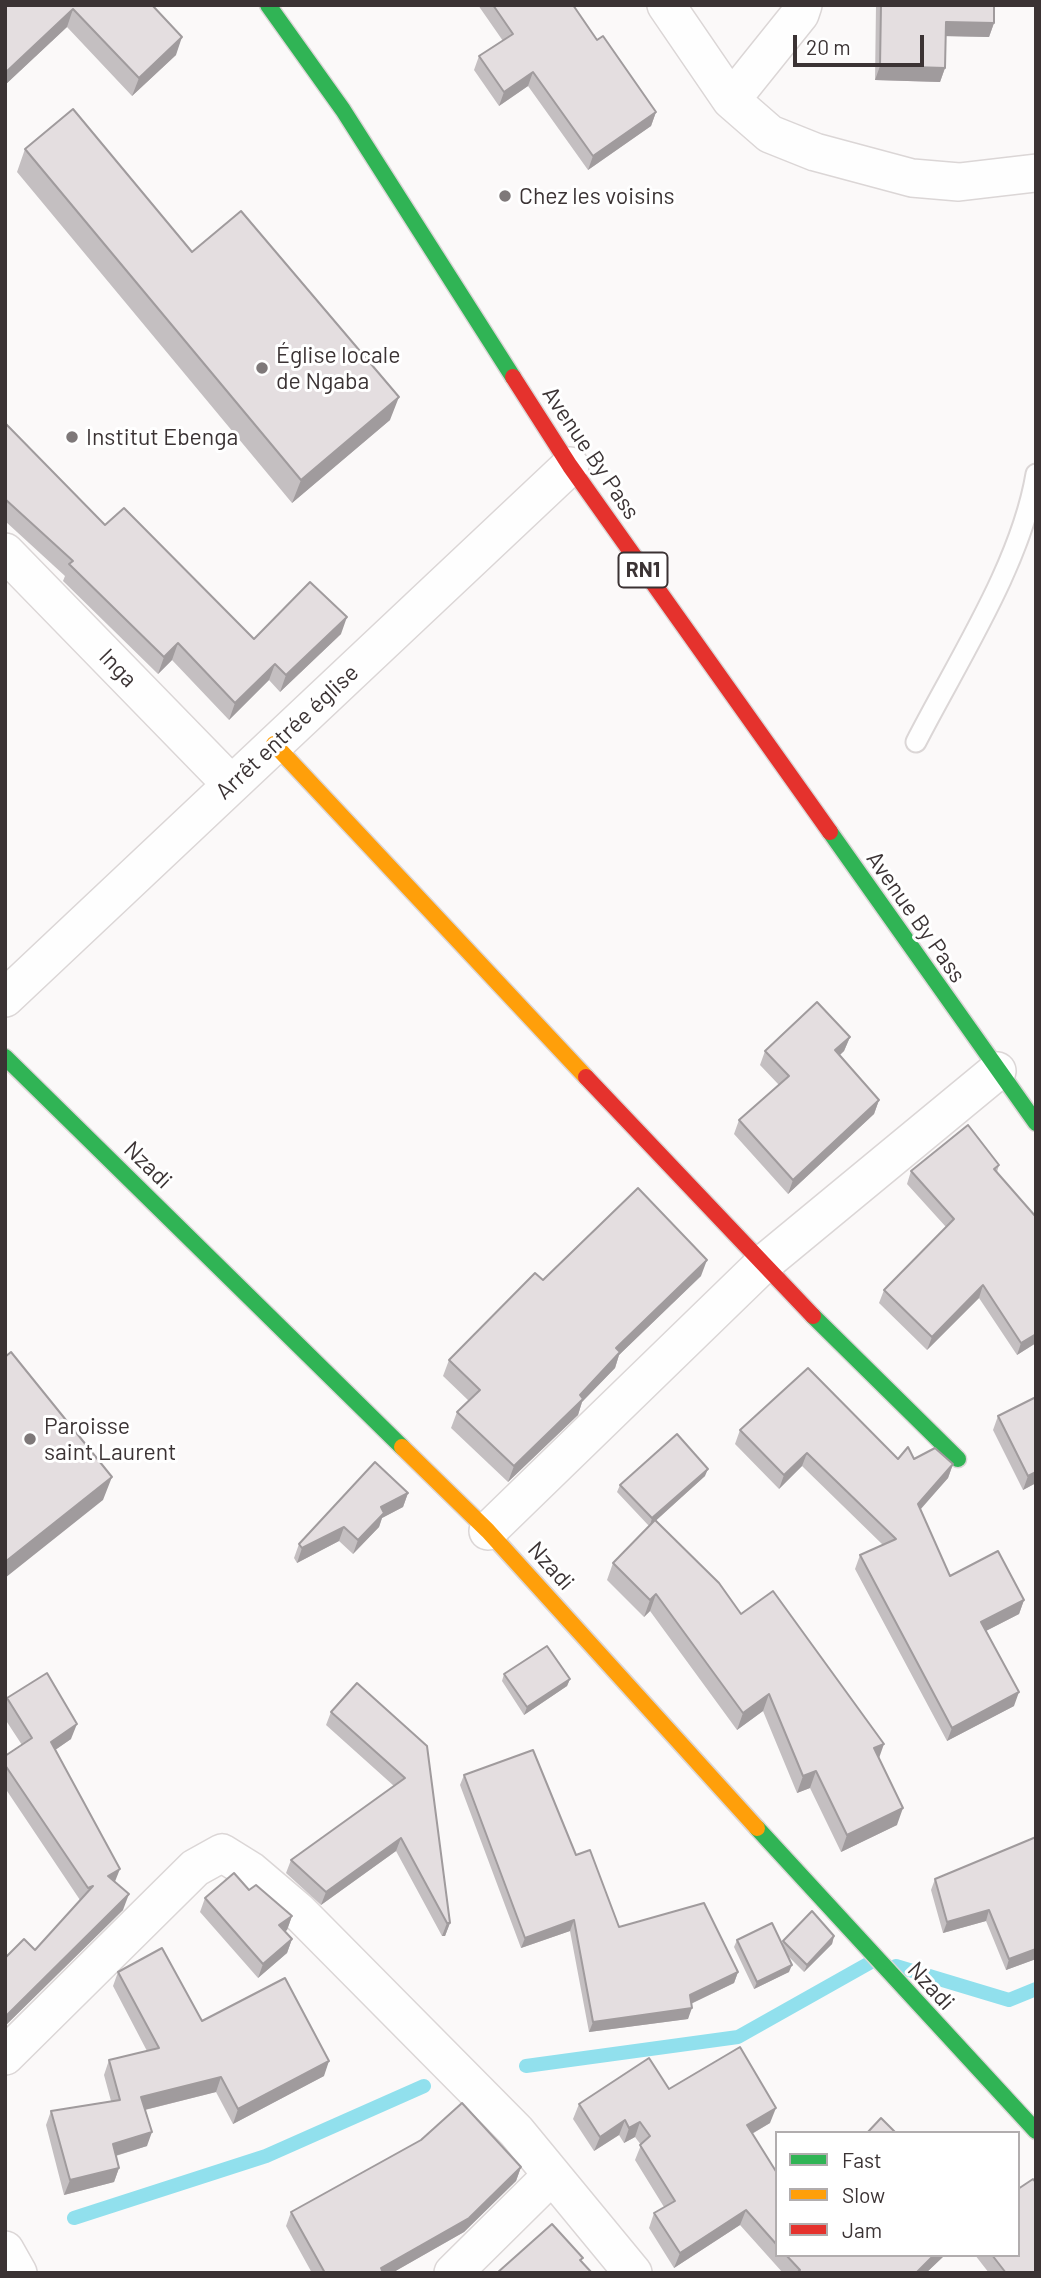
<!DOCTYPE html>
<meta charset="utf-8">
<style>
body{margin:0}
#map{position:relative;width:1041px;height:2278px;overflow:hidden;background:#fbf9f9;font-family:Barlow,sans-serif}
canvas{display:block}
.frame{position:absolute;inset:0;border:7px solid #3b3334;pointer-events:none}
.legend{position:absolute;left:775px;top:2131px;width:245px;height:126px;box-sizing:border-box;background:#fff;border:2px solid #b1adae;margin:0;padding:9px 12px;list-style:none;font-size:21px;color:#3b3334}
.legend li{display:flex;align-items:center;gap:14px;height:35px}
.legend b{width:35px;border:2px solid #b1adae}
.scale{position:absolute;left:793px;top:35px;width:131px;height:32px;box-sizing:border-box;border:4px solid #3b3334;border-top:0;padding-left:9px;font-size:21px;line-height:24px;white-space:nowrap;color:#3b3334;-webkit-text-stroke:5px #fff;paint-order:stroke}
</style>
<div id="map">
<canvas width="1041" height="2278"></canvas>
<div class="frame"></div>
<ul class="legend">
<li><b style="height:9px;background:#30b455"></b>Fast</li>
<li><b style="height:9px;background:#ff9f0a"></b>Slow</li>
<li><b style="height:9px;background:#e5322d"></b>Jam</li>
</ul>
<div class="scale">20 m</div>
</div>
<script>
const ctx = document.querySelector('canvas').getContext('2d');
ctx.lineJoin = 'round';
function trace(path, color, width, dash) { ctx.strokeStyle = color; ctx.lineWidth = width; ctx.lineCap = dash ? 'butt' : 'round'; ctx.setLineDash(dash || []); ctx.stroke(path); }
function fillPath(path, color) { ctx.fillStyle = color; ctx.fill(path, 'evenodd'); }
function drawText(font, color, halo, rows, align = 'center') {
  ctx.font = font + ' Barlow,sans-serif'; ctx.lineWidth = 6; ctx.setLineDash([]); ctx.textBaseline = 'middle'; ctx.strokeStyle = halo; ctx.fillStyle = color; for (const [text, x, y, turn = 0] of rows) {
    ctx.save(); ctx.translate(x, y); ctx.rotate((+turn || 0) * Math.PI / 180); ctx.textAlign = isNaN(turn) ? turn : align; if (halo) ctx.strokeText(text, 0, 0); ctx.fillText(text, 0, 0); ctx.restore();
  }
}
trace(new Path2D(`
 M 896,1966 L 1009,2000 L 1036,1989
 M 526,2066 L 738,2037 L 873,1961
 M 74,2218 L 266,2156 L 424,2086`), '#91e0ed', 14);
const lane = new Path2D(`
 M 916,742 C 958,660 1021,564 1036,474`);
const street = new Path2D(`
 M 666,5 L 731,100 L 770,134 L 815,152 L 912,178 L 959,182 L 1036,173
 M 731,100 L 800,14 L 803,5
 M 5,552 L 231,784
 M 5,998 L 570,466
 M 488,1531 L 762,1265 L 997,1071
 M 5,2056 L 195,1868 L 222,1853 L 251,1871 L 298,1911 L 516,2131 L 633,2273
 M 5,2250 L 18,2273
 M 453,2273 L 551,2176`);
const fast = new Path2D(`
 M 268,5 L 343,110 L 513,377
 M 830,832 L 1036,1123
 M 5,1057 L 402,1447
 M 813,1316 L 958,1459
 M 757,1828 L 1036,2131`);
const slow = new Path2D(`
 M 274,744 L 586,1077
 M 402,1447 L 488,1531 L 757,1828`);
const jam = new Path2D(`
 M 513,377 L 570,466 L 830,832
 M 586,1077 L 813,1316`);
trace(lane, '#dbd6d6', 23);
trace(street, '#dbd6d6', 40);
trace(fast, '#dbd6d6', 19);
trace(slow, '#dbd6d6', 19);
trace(jam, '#dbd6d6', 19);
trace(lane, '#fefefe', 19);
trace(street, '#fefefe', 37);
trace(fast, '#30b455', 16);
trace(slow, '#ff9f0a', 16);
trace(jam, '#e5322d', 16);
fillPath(new Path2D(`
 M 5,5 L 152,5 L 176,55 L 132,96 L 67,27 L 5,85 Z
 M 478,5 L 573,5 L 597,40 L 656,112 L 651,126 L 588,170 L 528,86 L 499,106 L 474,70 L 479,56 L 503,41 Z
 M 876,5 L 994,5 L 994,23 L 989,37 L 946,36 L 945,68 L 940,82 L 875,80 Z
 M 25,149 L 192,252 L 390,420 L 292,503 L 17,172 Z
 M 5,423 L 105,525 L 254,639 L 341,634 L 280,692 L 269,680 L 229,720 L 172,660 L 158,674 L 63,581 L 65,576 L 5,521 Z
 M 850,1037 L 844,1051 L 840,1055 L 879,1100 L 874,1114 L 788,1194 L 734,1134 L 739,1120 L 779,1085 L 760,1065 L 765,1051 Z
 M 999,1165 L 997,1172 L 1036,1217 L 1036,1343 L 1017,1355 L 979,1298 L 927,1350 L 879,1303 L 884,1290 L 946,1227 L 907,1184 L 911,1171 Z
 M 701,1276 L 619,1355 L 615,1368 L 582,1402 L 578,1415 L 508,1482 L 451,1428 L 457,1412 L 469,1401 L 443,1376 L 449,1360 L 543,1280 Z
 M 998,1416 L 1036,1483 L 1023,1490 L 993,1430 Z
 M 740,1430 L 898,1459 L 914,1459 L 953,1464 L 948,1478 L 920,1509 L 950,1576 L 1024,1600 L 1019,1614 L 986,1631 L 1014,1706 L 947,1741 L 855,1569 L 860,1555 L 883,1545 L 802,1466 L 779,1489 L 735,1444 Z
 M 705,1476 L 656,1520 L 741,1614 L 879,1757 L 897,1825 L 841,1852 L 810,1788 L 797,1793 L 763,1711 L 737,1730 L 650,1611 L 644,1617 L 607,1580 L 613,1563 L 649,1526 L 617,1492 L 620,1485 Z
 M 408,1493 L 403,1507 L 382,1518 L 379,1527 L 353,1554 L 339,1541 L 297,1563 L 294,1558 L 299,1544 Z
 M 504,1674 L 570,1679 L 567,1686 L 524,1715 L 502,1681 Z
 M 7,1698 L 71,1739 L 55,1750 L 115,1882 L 123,1910 L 5,2026 L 5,1958 L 35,1950 L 80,1900 L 5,1788 L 5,1756 L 22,1745 L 5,1719 L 5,1703 Z
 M 331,1712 L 427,1746 L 450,1923 L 445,1936 L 442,1936 L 396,1851 L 321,1905 L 286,1873 L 291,1860 L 394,1786 L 326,1725 Z
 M 464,1775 L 576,1855 L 619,1927 L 738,1972 L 734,1983 L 691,2004 L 688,2019 L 589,2032 L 570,1931 L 521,1948 L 460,1785 Z
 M 1036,1837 L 1036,1959 L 1006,1970 L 986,1921 L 943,1933 L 931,1890 L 935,1879 Z
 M 249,1890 L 292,1916 L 287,1930 L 285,1931 L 292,1939 L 287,1953 L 258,1978 L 200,1912 L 205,1898 Z
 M 834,1936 L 832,1944 L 804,1972 L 788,1956 L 789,1972 L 754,1989 L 734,1947 L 737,1940 L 782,1944 L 783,1941 Z
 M 118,1972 L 202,2021 L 324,2076 L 233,2124 L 216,2092 L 145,2110 L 147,2146 L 116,2156 L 119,2168 L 114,2182 L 64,2195 L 46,2125 L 51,2111 L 111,2101 L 104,2075 L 109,2060 L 147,2051 L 113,1986 Z
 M 669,2089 L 770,2123 L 752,2134 L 777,2173 L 777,2255 L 945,2255 L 926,2273 L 783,2273 L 740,2225 L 674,2268 L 649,2228 L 654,2213 L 664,2207 L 635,2160 L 641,2145 L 635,2137 L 624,2143 L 619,2135 L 594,2151 L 573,2119 L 579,2104 Z
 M 521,2167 L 516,2181 L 464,2232 L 392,2273 L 312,2273 L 286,2226 L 291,2212 Z
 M 975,2255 L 1018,2255 L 1036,2273 L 989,2273 Z`), '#c4bfc1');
fillPath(new Path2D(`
 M 73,9 L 67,27 L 5,85 L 5,73 Z
 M 946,22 L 994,23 L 989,37 L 941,36 Z
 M 182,37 L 176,55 L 132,96 L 139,78 Z
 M 880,66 L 945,68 L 940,82 L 875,80 Z
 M 533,72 L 528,86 L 499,106 L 504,92 Z
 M 656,112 L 651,126 L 588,170 L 593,156 Z
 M 399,397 L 390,420 L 292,503 L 301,480 Z
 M 347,617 L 341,634 L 280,692 L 286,675 Z
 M 178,643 L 172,660 L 158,674 L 164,657 Z
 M 275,664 L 269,680 L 229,720 L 235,703 Z
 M 850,1037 L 844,1051 L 830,1064 L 835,1050 Z
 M 879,1100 L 874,1114 L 788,1194 L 793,1180 Z
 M 707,1260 L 701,1276 L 619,1355 L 615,1368 L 582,1402 L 578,1415 L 508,1482 L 514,1466 L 580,1395 L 616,1348 Z
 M 983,1285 L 979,1298 L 927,1350 L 932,1337 Z
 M 1036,1334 L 1036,1343 L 1017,1355 L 1021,1343 Z
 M 807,1453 L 802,1466 L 779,1489 L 784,1475 Z
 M 953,1464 L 948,1478 L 913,1518 L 918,1504 Z
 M 708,1469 L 705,1476 L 650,1526 L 652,1518 Z
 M 1036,1472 L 1036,1483 L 1023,1490 L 1028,1476 Z
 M 112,1477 L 103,1500 L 5,1578 L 5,1562 Z
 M 408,1493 L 403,1507 L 382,1518 L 379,1527 L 353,1554 L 358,1540 L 381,1507 Z
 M 344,1527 L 339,1541 L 297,1563 L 302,1548 Z
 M 656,1594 L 650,1611 L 644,1617 L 650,1600 Z
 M 1024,1600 L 1019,1614 L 976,1636 L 981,1622 Z
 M 570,1679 L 567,1686 L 524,1715 L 527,1707 Z
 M 1019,1692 L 1014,1706 L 947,1741 L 952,1728 Z
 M 769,1694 L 763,1711 L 737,1730 L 743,1713 Z
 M 77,1724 L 71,1739 L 45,1757 L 51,1742 Z
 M 884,1744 L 878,1761 L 874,1748 Z
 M 816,1771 L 810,1788 L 797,1793 L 803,1776 Z
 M 903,1808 L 897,1825 L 841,1852 L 847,1835 Z
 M 401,1838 L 396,1851 L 321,1905 L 326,1892 Z
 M 120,1869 L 114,1884 L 108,1876 Z
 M 129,1894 L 123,1910 L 5,2026 L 5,2019 L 7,2015 Z
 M 989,1910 L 986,1921 L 943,1933 L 947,1922 Z
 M 292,1916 L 287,1930 L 274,1939 L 279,1925 Z
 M 574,1920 L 570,1931 L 521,1948 L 525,1938 Z
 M 447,1923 L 450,1923 L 445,1936 L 442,1936 Z
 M 834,1936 L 832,1944 L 804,1972 L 807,1965 Z
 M 292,1939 L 287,1953 L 258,1978 L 263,1964 Z
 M 1036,1949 L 1036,1959 L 1006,1970 L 1009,1959 Z
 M 792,1965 L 789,1972 L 754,1989 L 757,1982 Z
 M 738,1972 L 734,1983 L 686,2006 L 690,1995 Z
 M 692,2008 L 688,2019 L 589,2032 L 593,2022 Z
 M 329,2061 L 324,2076 L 233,2124 L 238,2109 Z
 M 221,2077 L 216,2092 L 136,2112 L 141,2097 Z
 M 776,2108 L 770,2123 L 741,2140 L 747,2125 Z
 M 625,2120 L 619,2135 L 594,2151 L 600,2137 Z
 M 640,2122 L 635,2137 L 624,2143 L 629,2128 Z
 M 152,2132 L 147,2146 L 108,2158 L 113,2144 Z
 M 521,2167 L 516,2181 L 464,2232 L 392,2273 L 379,2273 L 381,2268 Z
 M 119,2168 L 114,2182 L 64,2195 L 70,2180 Z
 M 746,2210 L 740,2225 L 674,2268 L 680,2253 Z
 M 934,2255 L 945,2255 L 926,2273 L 916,2273 Z`), '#a09b9d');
const building = new Path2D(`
 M 5,5 L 152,5 L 182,37 L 139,78 L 73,9 L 5,73 Z
 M 493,5 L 573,5 L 597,40 L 603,36 L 656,112 L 593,156 L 533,72 L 504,92 L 479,56 L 513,34 Z
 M 881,5 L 994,5 L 994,23 L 946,22 L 945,68 L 880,66 Z
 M 73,109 L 192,252 L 241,211 L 399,397 L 301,480 L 25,149 Z
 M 5,423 L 105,525 L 124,508 L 254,639 L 310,582 L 347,617 L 286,675 L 275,664 L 235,703 L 178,643 L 164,657 L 69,564 L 73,561 L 5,499 Z
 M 817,1002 L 850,1037 L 835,1050 L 879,1100 L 793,1180 L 739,1120 L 789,1076 L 765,1051 Z
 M 968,1125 L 999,1165 L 994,1169 L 1036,1217 L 1036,1334 L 1021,1343 L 983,1285 L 932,1337 L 884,1290 L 954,1219 L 911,1171 Z
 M 638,1188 L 707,1260 L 616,1348 L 620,1352 L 580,1395 L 583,1399 L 514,1466 L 457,1412 L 480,1390 L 449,1360 L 535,1273 L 543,1280 Z
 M 11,1352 L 112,1477 L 5,1562 L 5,1357 Z
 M 808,1368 L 898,1459 L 908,1447 L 914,1459 L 935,1448 L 953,1464 L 918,1504 L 950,1576 L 998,1551 L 1024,1600 L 981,1622 L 1019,1692 L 952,1728 L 860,1555 L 896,1539 L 807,1453 L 784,1475 L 740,1430 Z
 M 1036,1397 L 1036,1472 L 1028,1476 L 998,1416 Z
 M 677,1434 L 708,1469 L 652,1518 L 620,1485 Z
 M 375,1462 L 408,1493 L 381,1507 L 384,1513 L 358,1540 L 344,1527 L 302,1548 L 299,1544 Z
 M 655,1520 L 719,1583 L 741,1614 L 773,1591 L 884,1744 L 874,1748 L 903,1808 L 847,1835 L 816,1771 L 803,1776 L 769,1694 L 743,1713 L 656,1594 L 650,1600 L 613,1563 Z
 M 547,1646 L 570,1679 L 527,1707 L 504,1674 Z
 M 47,1673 L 77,1724 L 51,1742 L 120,1869 L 108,1876 L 129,1894 L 7,2015 L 5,2014 L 5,1958 L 24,1939 L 35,1950 L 93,1886 L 88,1888 L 5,1765 L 5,1756 L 32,1738 L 7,1698 Z
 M 357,1683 L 427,1746 L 450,1923 L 447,1923 L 401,1838 L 326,1892 L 291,1860 L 405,1778 L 331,1712 Z
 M 533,1750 L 576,1855 L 590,1850 L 619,1927 L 704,1903 L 738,1972 L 690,1995 L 692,2008 L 593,2022 L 574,1920 L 525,1938 L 464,1775 Z
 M 1036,1837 L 1036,1949 L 1009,1959 L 989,1910 L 947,1922 L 935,1879 Z
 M 234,1873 L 249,1890 L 256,1885 L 292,1916 L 279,1925 L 292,1939 L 263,1964 L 205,1898 Z
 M 812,1911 L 834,1936 L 807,1965 L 783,1941 Z
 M 772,1923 L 792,1965 L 757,1982 L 737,1940 Z
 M 162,1948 L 202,2021 L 285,1978 L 329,2061 L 238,2109 L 221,2077 L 141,2097 L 152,2132 L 113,2144 L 119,2168 L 70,2180 L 51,2111 L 120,2100 L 109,2060 L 159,2048 L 118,1972 Z
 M 740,2047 L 776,2108 L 747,2125 L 777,2173 L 777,2245 L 746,2210 L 680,2253 L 654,2213 L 675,2201 L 640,2145 L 650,2136 L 640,2122 L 629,2128 L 625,2120 L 600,2137 L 579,2104 L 649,2058 L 669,2089 Z
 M 462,2103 L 521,2167 L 469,2218 L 381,2268 L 383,2273 L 325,2273 L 291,2212 L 421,2140 Z
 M 881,2118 L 896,2133 L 867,2133 Z
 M 1033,2179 L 1036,2183 L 1036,2273 L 1006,2273 L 992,2255 L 1018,2255 L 1018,2189 Z
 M 552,2224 L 583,2258 L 580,2260 L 592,2273 L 497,2273 Z
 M 786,2255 L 934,2255 L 916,2273 L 797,2273 L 800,2270 Z`);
fillPath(building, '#e4dee0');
trace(building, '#a09b9d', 2);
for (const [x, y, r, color] of [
 [505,196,7,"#7e7879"],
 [262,368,7,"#7e7879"],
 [72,437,7,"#7e7879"],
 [30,1439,7,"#7e7879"]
]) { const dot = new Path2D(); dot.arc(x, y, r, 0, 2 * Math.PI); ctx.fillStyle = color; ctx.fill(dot); trace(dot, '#fff', 2.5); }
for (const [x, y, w] of [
 [643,570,49]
]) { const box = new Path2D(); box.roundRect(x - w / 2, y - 17.5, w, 35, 5); ctx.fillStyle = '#fff'; ctx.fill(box); trace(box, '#3b3334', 2); }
drawText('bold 21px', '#3b3334', null, [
 ["RN1",643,570]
]);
drawText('23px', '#3b3334', '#fff', [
 ["Chez les voisins",519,196],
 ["Église locale",276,355],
 ["de Ngaba",276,381],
 ["Institut Ebenga",86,437],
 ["Paroisse",44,1426],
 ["saint Laurent",44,1452]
], 'left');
drawText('23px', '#3b3334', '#fff', [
 ["Avenue By Pass",591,453,56],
 ["Inga",118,668,46],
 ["Arrêt entrée église",287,732,-43],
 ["Avenue By Pass",916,917,55],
 ["Nzadi",148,1165,44],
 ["Nzadi",551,1566,48],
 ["Nzadi",931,1986,47]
]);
</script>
